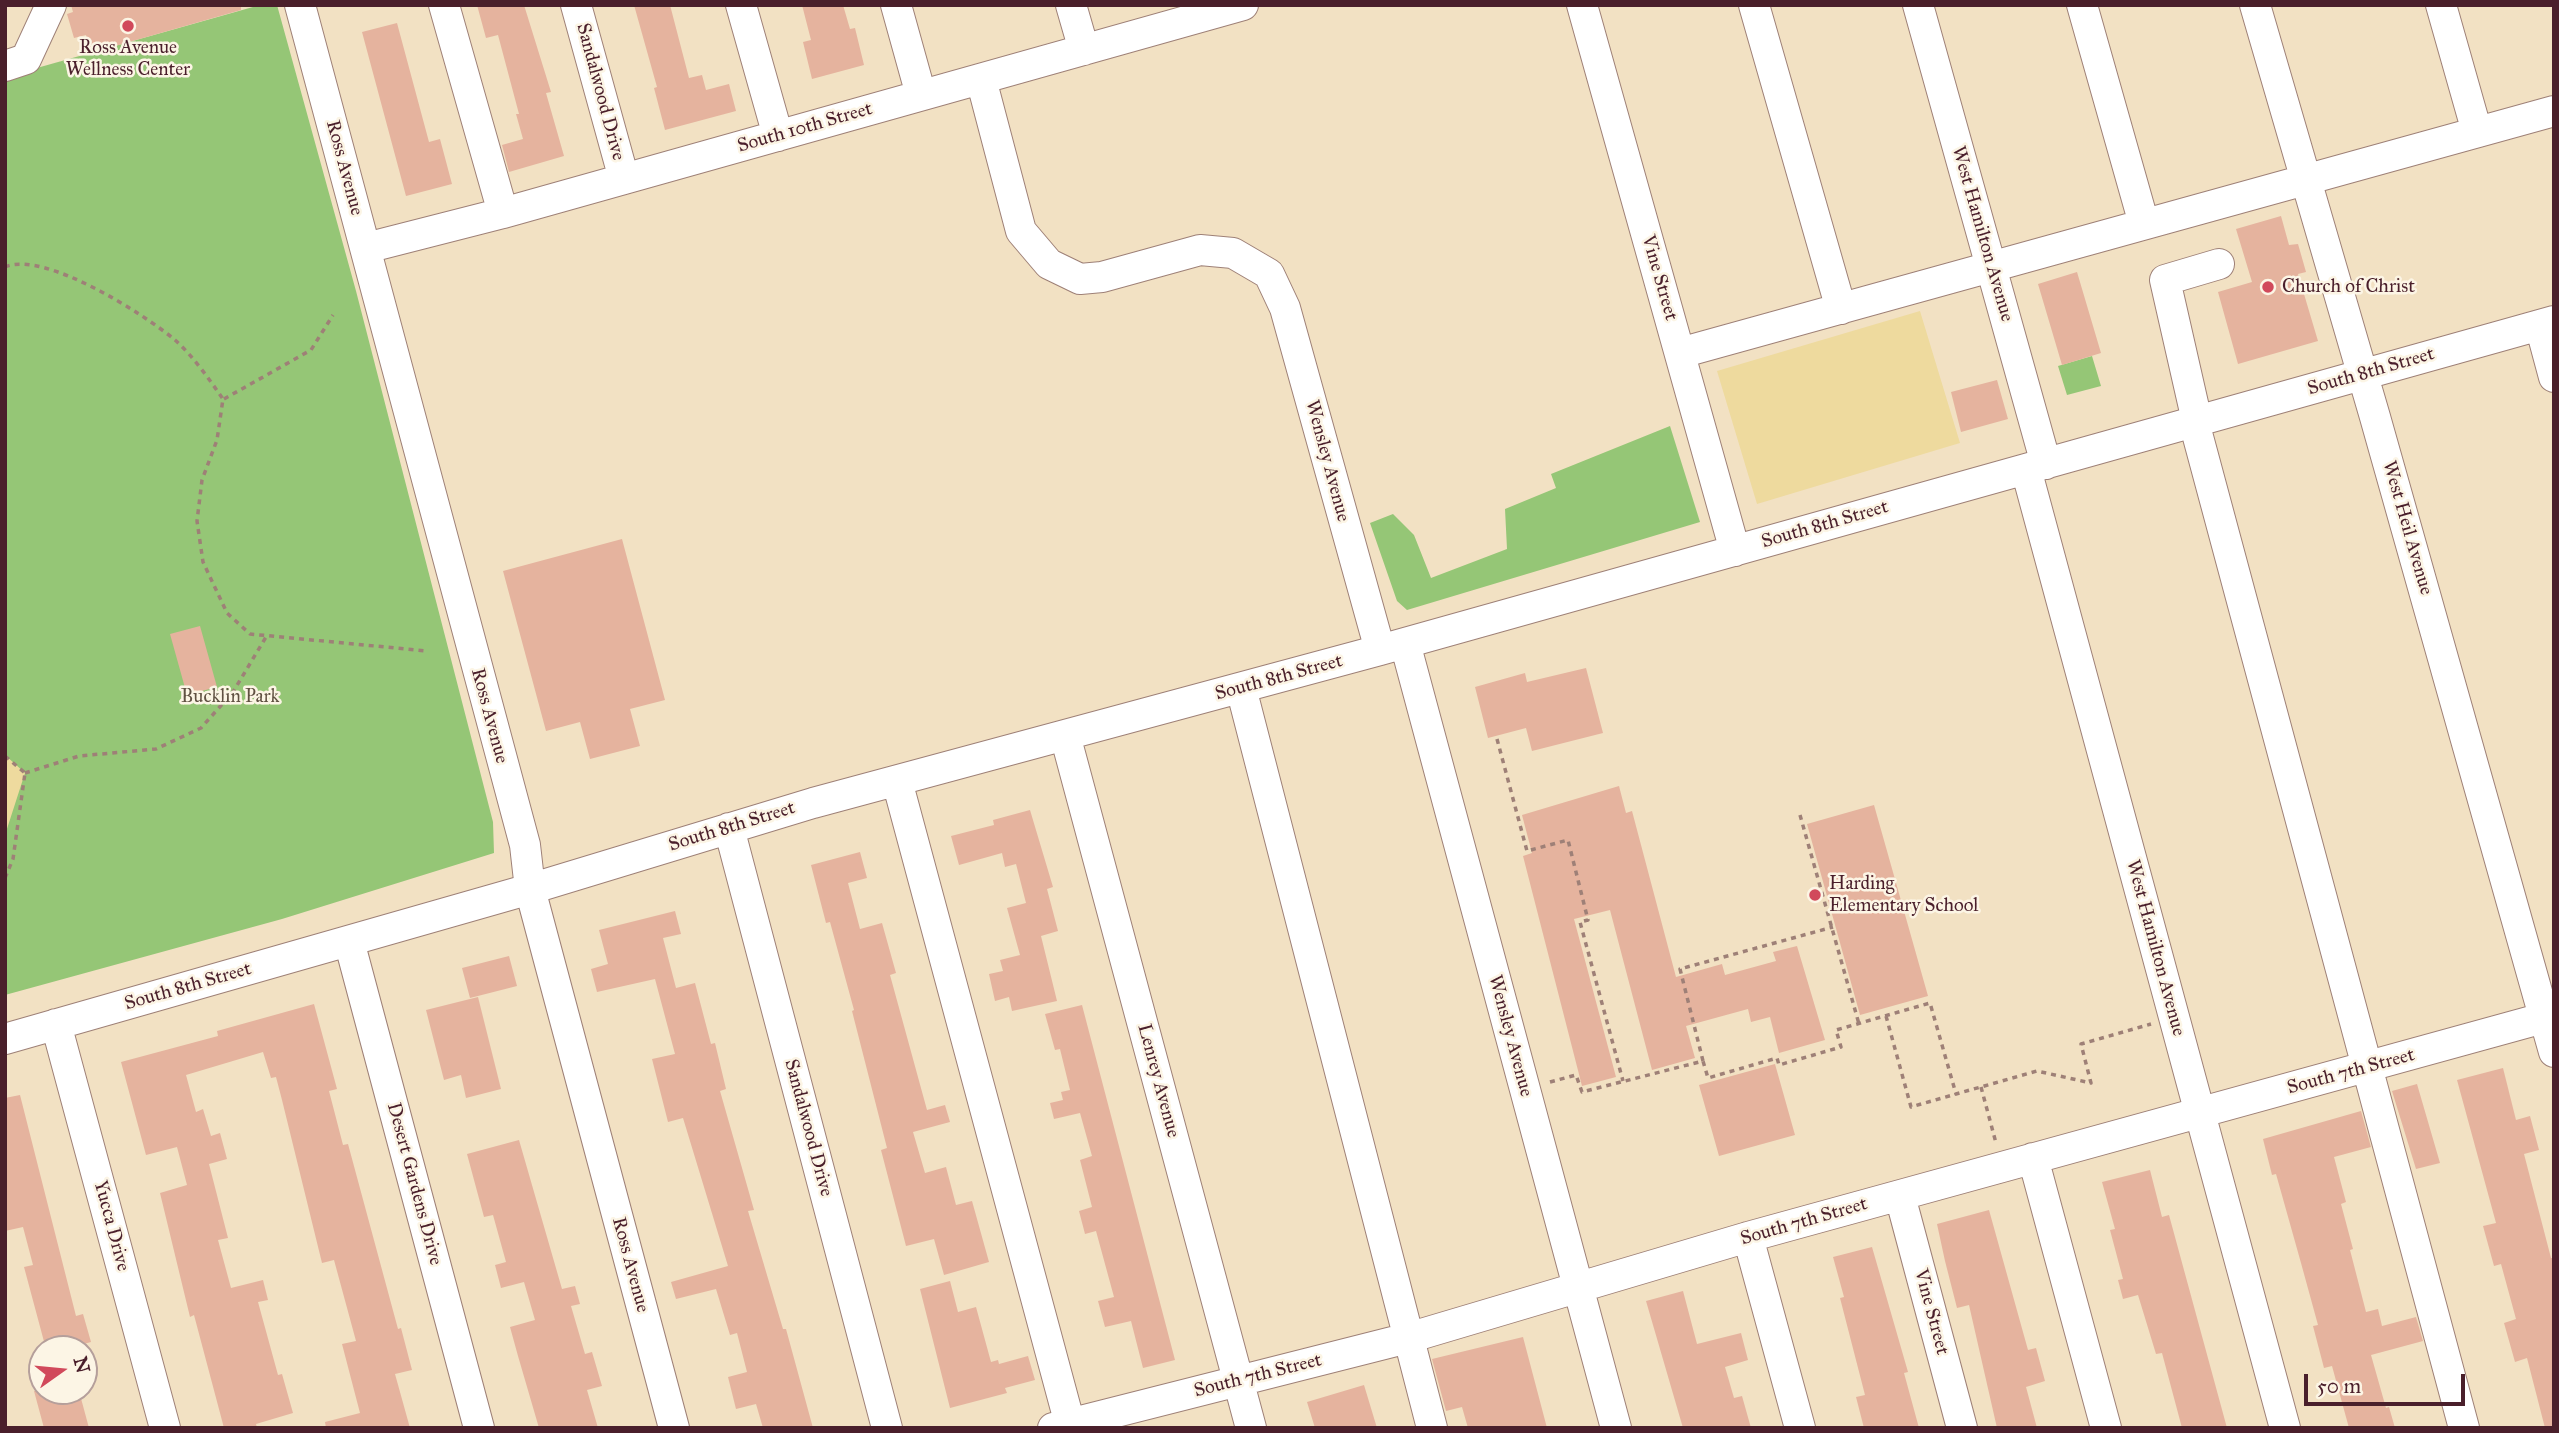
<!DOCTYPE html>
<style>
body{margin:0}
#map{position:relative;width:2559px;height:1433px;overflow:hidden;background:#f2e1c3;font-family:"IM FELL Great Primer",serif}
canvas{display:block}
.frame{position:absolute;inset:0;border:7px solid #4a1f2b;pointer-events:none}
.north{position:absolute;left:28px;top:1335px;width:70px;height:70px;box-sizing:border-box;background:#fcf5e5;border:2px solid #b59f9b;border-radius:50%;rotate:75deg;font-size:19px;font-weight:700;line-height:28px;text-align:center;color:#4a1f2b}
.north::after{content:'';display:block;margin:auto;width:24px;height:32px;background:#d1495b;clip-path:polygon(50% 0,100% 100%,50% 72%,0 100%)}
.scale{position:absolute;left:2304px;top:1374px;width:161px;height:32px;box-sizing:border-box;border:4px solid #4a1f2b;border-top:0;padding-left:9px;font-size:21px;line-height:24px;white-space:nowrap;color:#4a1f2b;-webkit-text-stroke:5px #fcf5e5;paint-order:stroke}
</style>
<div id="map">
<canvas width="2559" height="1433"></canvas>
<div class="frame"></div>
<div class="north">N</div>
<div class="scale">50 m</div>
</div>
<script>
const ctx = document.querySelector('canvas').getContext('2d');
ctx.lineJoin = 'round';
function fillPath(path, color) { ctx.fillStyle = color; ctx.fill(path, 'evenodd'); }
function trace(path, color, width, dash) { ctx.strokeStyle = color; ctx.lineWidth = width; ctx.lineCap = dash ? 'butt' : 'round'; ctx.setLineDash(dash || []); ctx.stroke(path); }
function drawText(font, color, halo, rows, align = 'center') {
  ctx.font = font + ' "IM FELL Great Primer",serif'; ctx.lineWidth = 5; ctx.setLineDash([]); ctx.textBaseline = 'middle'; ctx.strokeStyle = halo; ctx.fillStyle = color; for (const [text, x, y, turn = 0] of rows) {
    ctx.save(); ctx.translate(x, y); ctx.rotate((+turn || 0) * Math.PI / 180); ctx.textAlign = isNaN(turn) ? turn : align; if (halo) ctx.strokeText(text, 0, 0); ctx.fillText(text, 0, 0); ctx.restore();
  }
}
fillPath(new Path2D(`
 M 260,5 L 277,5 L 356,291 L 493,822 L 494,853 L 282,919 L 5,995 L 5,77 Z
 M 2092,356 L 2101,386 L 2067,395 L 2058,366 Z
 M 1670,426 L 1700,522 L 1407,610 L 1397,601 L 1370,523 L 1393,514 L 1414,535 L 1431,578 L 1507,549 L 1505,509 L 1556,488 L 1551,474 Z`), '#95c676');
fillPath(new Path2D(`
 M 1920,311 L 1960,443 L 1757,504 L 1717,371 Z
 M 5,755 L 25,773 L 5,835 Z`), '#eeda9e');
fillPath(new Path2D(`
 M 71,5 L 241,5 L 241,10 L 115,46 L 113,42 L 90,49 L 86,35 L 74,38 L 67,14 L 73,12 Z
 M 477,5 L 524,5 L 551,92 L 546,93 L 564,156 L 509,172 L 502,145 L 523,139 L 516,114 L 519,114 L 498,35 L 486,38 Z
 M 634,5 L 670,5 L 689,78 L 702,75 L 706,90 L 729,84 L 736,111 L 665,130 L 654,88 L 657,87 Z
 M 802,5 L 843,5 L 850,29 L 855,28 L 864,65 L 812,79 L 803,42 L 811,40 Z
 M 397,23 L 429,142 L 440,139 L 452,184 L 406,196 L 362,32 Z
 M 2281,216 L 2289,245 L 2298,244 L 2306,272 L 2298,274 L 2318,341 L 2238,364 L 2218,292 L 2252,282 L 2236,229 Z
 M 2077,272 L 2101,353 L 2062,365 L 2038,284 Z
 M 1997,380 L 2008,419 L 1961,432 L 1951,392 Z
 M 622,539 L 665,700 L 630,709 L 640,746 L 590,759 L 580,722 L 546,731 L 503,571 Z
 M 200,626 L 217,687 L 187,695 L 170,634 Z
 M 1586,668 L 1603,733 L 1532,751 L 1526,728 L 1488,738 L 1475,687 L 1525,673 L 1527,682 Z
 M 1619,786 L 1626,813 L 1632,811 L 1676,977 L 1722,964 L 1725,975 L 1776,961 L 1773,952 L 1797,946 L 1825,1040 L 1779,1053 L 1770,1017 L 1751,1022 L 1748,1009 L 1686,1026 L 1695,1058 L 1652,1070 L 1610,910 L 1574,919 L 1616,1077 L 1582,1086 L 1523,856 L 1532,853 L 1522,815 Z
 M 1874,805 L 1928,996 L 1860,1015 L 1807,824 Z
 M 1030,810 L 1053,887 L 1047,889 L 1058,931 L 1041,936 L 1057,1001 L 1012,1011 L 1009,997 L 995,1001 L 989,974 L 1003,971 L 1000,960 L 1020,955 L 1007,908 L 1026,903 L 1016,864 L 1005,867 L 1002,853 L 959,865 L 951,836 L 994,825 L 993,820 Z
 M 860,852 L 867,878 L 848,883 L 860,929 L 882,923 L 896,973 L 890,975 L 927,1110 L 945,1105 L 950,1122 L 913,1132 L 925,1173 L 946,1167 L 956,1205 L 972,1201 L 989,1262 L 944,1275 L 934,1239 L 906,1246 L 881,1150 L 887,1148 L 852,1011 L 854,1010 L 830,922 L 826,923 L 811,865 Z
 M 675,911 L 681,934 L 663,938 L 676,988 L 695,983 L 711,1044 L 715,1043 L 726,1089 L 720,1091 L 754,1210 L 748,1211 L 783,1329 L 786,1329 L 813,1428 L 763,1428 L 756,1404 L 736,1409 L 728,1377 L 747,1372 L 737,1333 L 730,1335 L 716,1289 L 676,1299 L 671,1282 L 728,1266 L 683,1118 L 668,1122 L 652,1059 L 675,1054 L 655,979 L 597,992 L 591,969 L 608,964 L 599,930 Z
 M 509,956 L 517,986 L 470,998 L 462,968 Z
 M 478,997 L 501,1089 L 466,1098 L 461,1075 L 444,1080 L 426,1010 Z
 M 314,1004 L 337,1089 L 329,1091 L 343,1145 L 348,1144 L 398,1329 L 401,1328 L 412,1370 L 395,1374 L 410,1428 L 326,1428 L 325,1422 L 360,1413 L 342,1344 L 356,1341 L 334,1260 L 322,1263 L 282,1100 L 276,1077 L 271,1078 L 263,1052 L 186,1075 L 196,1112 L 203,1109 L 211,1136 L 220,1133 L 227,1159 L 209,1164 L 228,1238 L 218,1240 L 231,1288 L 263,1280 L 268,1300 L 258,1302 L 278,1375 L 282,1374 L 293,1413 L 256,1424 L 257,1428 L 224,1428 L 194,1315 L 190,1317 L 160,1193 L 187,1185 L 177,1147 L 146,1155 L 121,1062 L 218,1036 L 217,1031 Z
 M 1082,1005 L 1175,1360 L 1143,1368 L 1131,1321 L 1105,1327 L 1098,1301 L 1114,1297 L 1096,1231 L 1085,1234 L 1079,1211 L 1092,1207 L 1080,1160 L 1092,1156 L 1080,1113 L 1054,1119 L 1050,1103 L 1063,1100 L 1061,1092 L 1070,1090 L 1060,1049 L 1055,1050 L 1045,1014 Z
 M 1775,1064 L 1795,1135 L 1719,1156 L 1699,1085 Z
 M 2503,1068 L 2516,1120 L 2530,1116 L 2539,1150 L 2524,1154 L 2551,1258 L 2554,1258 L 2554,1428 L 2545,1428 L 2527,1358 L 2515,1362 L 2504,1323 L 2516,1319 L 2501,1264 L 2494,1266 L 2483,1226 L 2496,1223 L 2457,1080 Z
 M 2417,1084 L 2440,1163 L 2416,1169 L 2392,1091 Z
 M 20,1095 L 76,1316 L 83,1314 L 91,1342 L 65,1349 L 46,1349 L 24,1267 L 33,1265 L 23,1227 L 5,1231 L 5,1098 Z
 M 2361,1111 L 2371,1147 L 2334,1157 L 2346,1202 L 2341,1204 L 2353,1249 L 2350,1250 L 2366,1312 L 2378,1309 L 2382,1326 L 2416,1317 L 2423,1341 L 2371,1355 L 2386,1408 L 2389,1407 L 2395,1428 L 2349,1428 L 2332,1366 L 2324,1368 L 2313,1326 L 2318,1325 L 2301,1263 L 2276,1174 L 2272,1175 L 2263,1139 Z
 M 519,1140 L 562,1289 L 575,1286 L 580,1304 L 571,1306 L 585,1354 L 592,1352 L 602,1386 L 587,1390 L 598,1428 L 539,1428 L 518,1356 L 510,1327 L 535,1320 L 524,1282 L 501,1288 L 495,1265 L 506,1262 L 493,1215 L 484,1217 L 467,1154 Z
 M 2150,1170 L 2162,1217 L 2169,1215 L 2227,1428 L 2182,1428 L 2162,1353 L 2156,1354 L 2138,1295 L 2123,1299 L 2118,1280 L 2123,1279 L 2110,1230 L 2115,1229 L 2102,1182 Z
 M 1989,1210 L 2028,1350 L 2036,1348 L 2045,1381 L 2026,1387 L 2037,1428 L 1997,1428 L 1969,1305 L 1957,1308 L 1945,1261 L 1937,1224 Z
 M 1872,1247 L 1908,1372 L 1904,1373 L 1919,1428 L 1864,1428 L 1856,1397 L 1865,1395 L 1840,1298 L 1844,1297 L 1833,1257 Z
 M 950,1281 L 958,1312 L 976,1307 L 991,1362 L 998,1360 L 999,1364 L 1028,1356 L 1035,1380 L 1005,1388 L 1007,1393 L 950,1408 L 920,1289 Z
 M 1683,1291 L 1697,1344 L 1741,1333 L 1748,1360 L 1725,1367 L 1734,1398 L 1742,1396 L 1751,1428 L 1683,1428 L 1646,1301 Z
 M 1523,1337 L 1547,1428 L 1468,1428 L 1462,1407 L 1446,1411 L 1432,1359 Z
 M 1364,1385 L 1377,1428 L 1315,1428 L 1307,1402 Z
 M 34,1391 L 79,1391 L 89,1428 L 44,1428 Z`), '#e5b39e');
const minor = new Path2D(`
 M 300,5 L 525,845 L 530,889 L 674,1428
 M 444,5 L 503,213
 M 576,5 L 624,179
 M 741,5 L 778,136
 M 896,5 L 921,95
 M 1071,5 L 1084,50
 M 1582,5 L 1735,551
 M 1754,5 L 1841,309
 M 1918,5 L 2046,464
 M 2082,5 L 2144,224
 M 2255,5 L 2375,417 L 2554,1052
 M 2441,5 L 2477,132
 M 5,66 L 26,59 L 51,5
 M 981,79 L 1021,231 L 1049,264 L 1080,279 L 1102,277 L 1200,250 L 1233,253 L 1269,274 L 1285,308 L 1380,650
 M 366,248 L 503,213 L 1243,5
 M 2540,325 L 2554,377
 M 1680,353 L 2554,111
 M 2197,421 L 2165,280 L 2219,264
 M 2194,422 L 2464,1428
 M 2026,469 L 2285,1428
 M 1405,643 L 1616,1428
 M 1241,688 L 1432,1428
 M 1065,735 L 1251,1428
 M 897,781 L 1071,1428
 M 729,828 L 887,1428
 M 349,941 L 479,1428
 M 56,1024 L 165,1428
 M 5,1039 L 530,889 L 813,803 L 1380,650 L 2554,321
 M 2033,1158 L 2106,1428
 M 1900,1196 L 1962,1428
 M 1748,1237 L 1800,1428
 M 1053,1428 L 1408,1338 L 1748,1237 L 2554,1015`);
trace(minor, '#9e8077', 32);
trace(new Path2D(`
 M 5,267 C 44,250 144,314 175,340 C 193,356 209,379 223,399 L 217,440 L 202,480 L 197,521 L 203,562 L 227,613 L 250,634 L 427,651
 M 224,399 L 311,350 L 333,315
 M 1497,739 L 1527,851 L 1568,840 L 1588,920 L 1580,922 L 1623,1081
 M 5,756 L 25,773
 M 25,773 L 79,756 L 156,749 L 201,728 L 233,692 L 266,637
 M 1800,815 L 1859,1024
 M 5,878 L 13,859 L 25,773
 M 1886,1016 L 1911,1107 L 1956,1094
 M 1703,1061 L 1680,969 L 1833,927
 M 1550,1082 L 1576,1075 L 1582,1092 L 1703,1061 L 1708,1078 L 1777,1058 L 1779,1065 L 1841,1047 L 1836,1030 L 1930,1003 L 1956,1094 L 2037,1071 L 2091,1083 L 2081,1044 L 2151,1024
 M 1981,1087 L 1996,1143`), '#9e8077', 3.5, [5, 5]);
trace(minor, '#fff', 30);
for (const [x, y, r, color] of [
 [128,26,7,"#d1495b"],
 [2268,287,7,"#d1495b"],
 [1815,895,7,"#d1495b"]
]) { const dot = new Path2D(); dot.arc(x, y, r, 0, 2 * Math.PI); ctx.fillStyle = color; ctx.fill(dot); trace(dot, '#fcf5e5', 2.5); }
drawText('19px', '#4a1f2b', '#fcf5e5', [
 ["Ross Avenue",128,48,"center"],
 ["Wellness Center",128,70,"center"],
 ["Church of Christ",2282,287],
 ["Harding",1829,884],
 ["Elementary School",1829,906]
], 'left');
drawText('19px', '#4a1f2b', '#fcf5e5', [
 ["Sandalwood Drive",600,92,75],
 ["South 10th Street",805,128,-16],
 ["Ross Avenue",344,168,75],
 ["West Hamilton Avenue",1982,234,74],
 ["Vine Street",1659,278,74],
 ["South 8th Street",2371,372,-16],
 ["Wensley Avenue",1327,461,75],
 ["South 8th Street",1825,525,-16],
 ["West Heil Avenue",2407,528,74],
 ["South 8th Street",1279,678,-15],
 ["Ross Avenue",489,716,75],
 ["South 8th Street",732,827,-17],
 ["West Hamilton Avenue",2155,948,75],
 ["South 8th Street",188,987,-16],
 ["Wensley Avenue",1510,1036,75],
 ["South 7th Street",2351,1072,-15],
 ["Lenrey Avenue",1158,1081,75],
 ["Sandalwood Drive",808,1128,75],
 ["Desert Gardens Drive",414,1184,75],
 ["South 7th Street",1804,1222,-16],
 ["Yucca Drive",111,1226,75],
 ["Ross Avenue",630,1265,75],
 ["Vine Street",1931,1312,75],
 ["South 7th Street",1258,1376,-14]
]);
drawText('19px', '#605142', '#fcf5e5', [
 ["Bucklin Park",230,697]
]);
</script>
